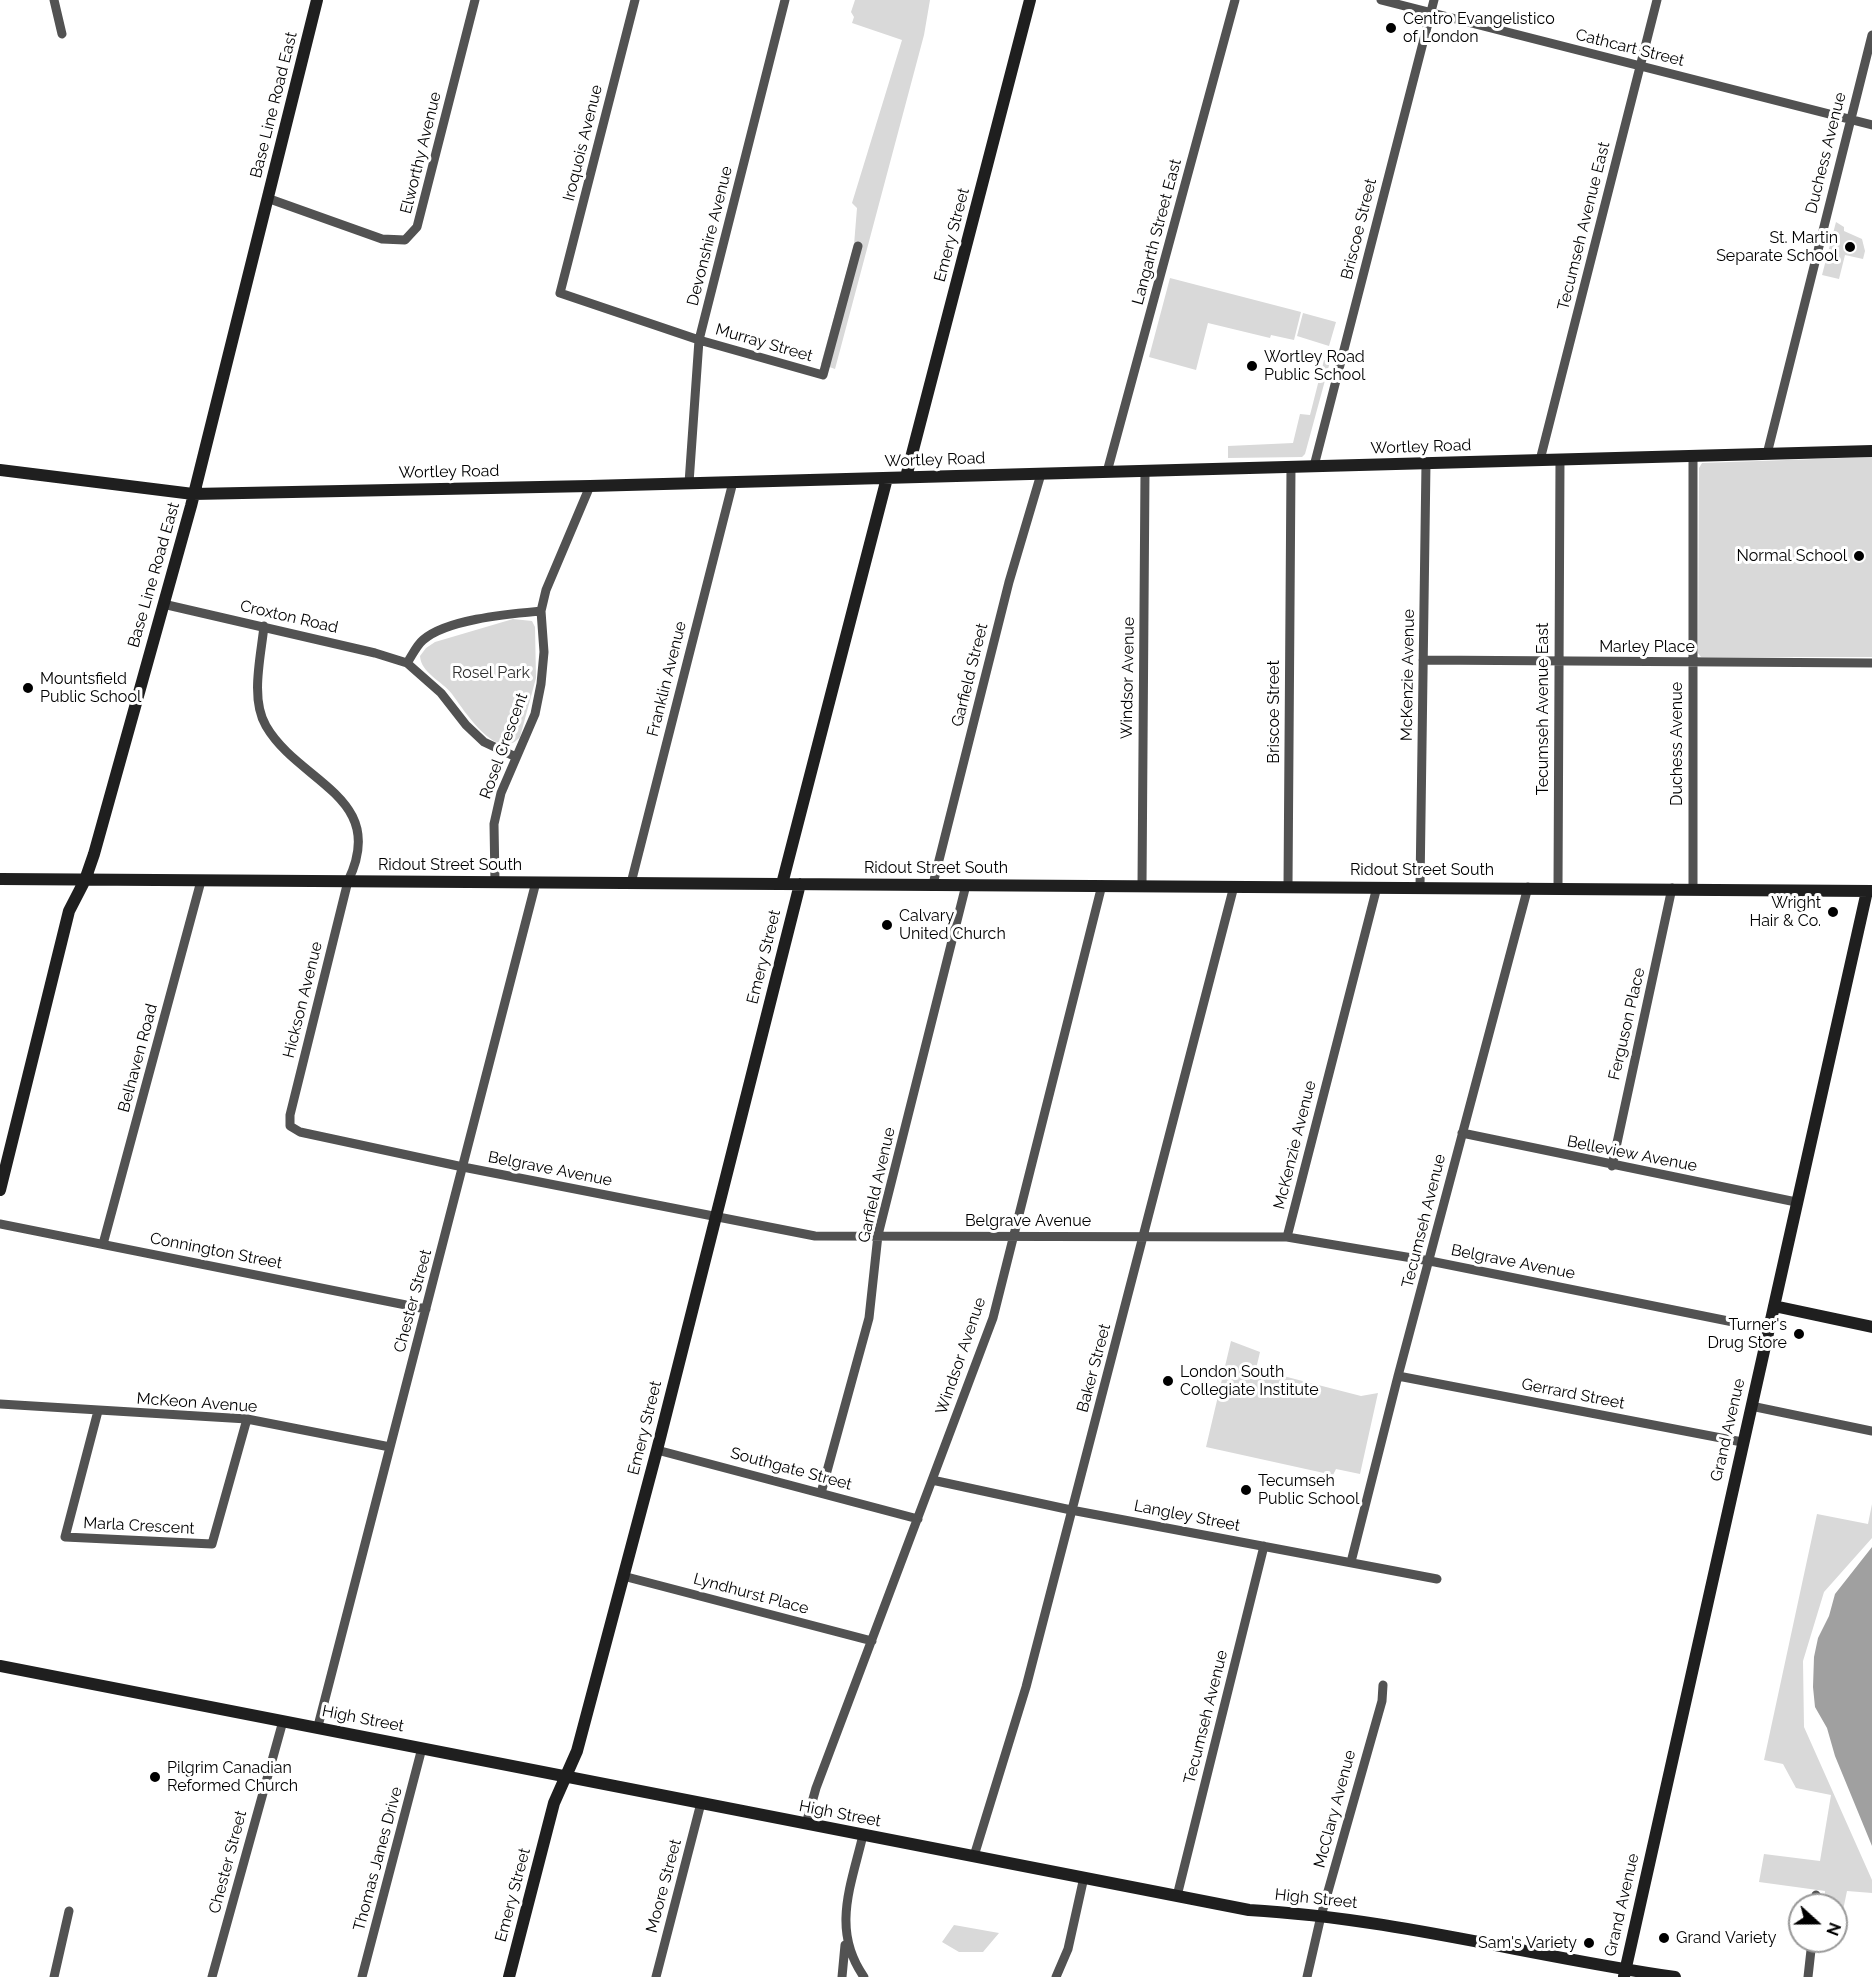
<!DOCTYPE html>
<style>
body{margin:0}
#map{position:relative;width:1872px;height:1977px;overflow:hidden;background:#fff;font-family:Raleway,sans-serif}
canvas{display:block}
.north{position:absolute;left:1788px;top:1893px;width:60px;height:60px;box-sizing:border-box;background:#fff;border:2px solid #999;border-radius:50%;rotate:111deg;font-size:16px;font-weight:700;line-height:24px;text-align:center;color:#000}
.north::after{content:'';display:block;margin:auto;width:21px;height:27px;background:#000;clip-path:polygon(50% 0,100% 100%,50% 72%,0 100%)}
</style>
<div id="map">
<canvas width="1872" height="1977"></canvas>
<div class="north">N</div>
</div>
<script>
const ctx = document.querySelector('canvas').getContext('2d');
ctx.lineJoin = 'round';
function fillPath(path, color) { ctx.fillStyle = color; ctx.fill(path, 'evenodd'); }
function trace(path, color, width, dash) { ctx.strokeStyle = color; ctx.lineWidth = width; ctx.lineCap = dash ? 'butt' : 'round'; ctx.setLineDash(dash || []); ctx.stroke(path); }
function drawText(font, color, halo, rows, align = 'center') {
  ctx.font = font + ' Raleway,sans-serif'; ctx.lineWidth = 6; ctx.setLineDash([]); ctx.textBaseline = 'middle'; ctx.strokeStyle = halo; ctx.fillStyle = color; for (const [text, x, y, turn = 0] of rows) {
    ctx.save(); ctx.translate(x, y); ctx.rotate((+turn || 0) * Math.PI / 180); ctx.textAlign = isNaN(turn) ? turn : align; if (halo) ctx.strokeText(text, 0, 0); ctx.fillText(text, 0, 0); ctx.restore();
  }
}
fillPath(new Path2D(`
 M 855,0 L 930,0 L 924,35 L 835,369 L 821,364 L 854,245 L 857,208 L 852,203 L 902,40 L 852,23 L 854,17 L 851,12 Z
 M 1836,222 L 1844,227 L 1844,231 L 1862,239 L 1865,251 L 1863,259 L 1845,255 L 1839,279 L 1822,275 Z
 M 1170,278 L 1301,312 L 1294,340 L 1271,335 L 1270,338 L 1208,323 L 1196,370 L 1149,357 Z
 M 1303,313 L 1336,322 L 1329,346 L 1297,336 Z
 M 1324,360 L 1330,362 L 1305,454 L 1302,457 L 1228,458 L 1228,446 L 1293,443 L 1300,414 L 1310,415 Z
 M 1872,457 L 1872,657 L 1701,657 L 1698,653 L 1699,468 L 1702,463 Z
 M 513,619 L 532,621 L 535,627 L 536,678 L 520,737 C 497,764 464,710 452,694 C 442,681 421,673 420,656 L 426,648 L 435,642 Z
 M 1231,1341 L 1260,1352 L 1256,1369 L 1361,1396 L 1378,1393 L 1360,1474 L 1336,1469 L 1333,1475 L 1206,1447 Z
 M 1872,1504 L 1872,1538 L 1824,1592 L 1803,1661 L 1804,1727 L 1872,1880 L 1872,1893 L 1847,1891 L 1841,1920 L 1836,1920 L 1836,1905 L 1824,1905 L 1825,1891 L 1759,1882 L 1764,1854 L 1820,1861 L 1831,1795 L 1796,1788 L 1783,1764 L 1764,1760 L 1817,1514 L 1868,1524 Z
 M 954,1925 L 999,1933 L 983,1952 L 959,1952 L 942,1942 Z`), '#d9d9d9');
fillPath(new Path2D(`
 M 1872,1547 L 1872,1846 L 1835,1756 L 1827,1728 L 1815,1707 L 1813,1687 L 1814,1657 L 1818,1638 L 1829,1616 L 1835,1594 Z`), '#a0a0a0');
trace(new Path2D(`
 M 54,0 L 62,34
 M 635,0 L 560,293 L 699,340 L 823,375 L 858,246
 M 1381,0 L 1872,125
 M 267,198 L 382,239 L 405,240 L 417,227 L 475,0
 M 1767,454 L 1872,35
 M 1693,456 L 1693,888
 M 1540,460 L 1657,0
 M 1314,466 L 1434,0
 M 1107,472 L 1235,0
 M 689,483 L 699,340 L 785,0
 M 163,604 L 375,653 L 407,663 L 441,693 L 466,725 L 484,742 L 516,757
 M 264,626 C 261,656 250,699 266,726 C 299,783 389,797 348,881 L 290,1115 L 290,1126 L 300,1132 L 463,1167 L 815,1236 L 1287,1237 L 1430,1261 L 1768,1329
 M 1423,660 L 1872,663
 M 407,663 C 412,656 416,646 423,640 C 447,619 509,614 541,611
 M 495,882 L 494,824 L 501,793 L 535,714 L 541,684 L 544,652 L 541,611 L 546,590 L 590,486
 M 631,883 L 733,482
 M 933,884 L 1009,582 L 1041,474
 M 1142,885 L 1145,471
 M 1288,886 L 1291,467
 M 1420,887 L 1426,463
 M 1558,887 L 1560,459
 M 1462,1133 L 1796,1202
 M 1612,1166 L 1672,888
 M 0,1224 L 426,1309
 M 1287,1237 L 1377,887
 M 103,1244 L 201,881
 M 1398,1376 L 1742,1442
 M 0,1404 L 247,1419 L 390,1447
 M 1751,1406 L 1872,1431
 M 98,1411 L 65,1537 L 212,1544 L 247,1419
 M 657,1450 L 918,1519
 M 932,1480 L 1071,1510 L 1437,1579
 M 821,1493 L 869,1318 L 878,1235 L 966,885
 M 1351,1562 L 1398,1376 L 1528,887
 M 623,1576 L 872,1641
 M 318,1726 L 536,882
 M 806,1824 L 816,1788 L 993,1318 L 1102,885
 M 863,1835 C 851,1886 831,1930 864,1977
 M 974,1856 L 1026,1687 L 1234,886
 M 1177,1896 L 1264,1546
 M 1815,1905 L 1816,1895
 M 54,1977 L 69,1911
 M 212,1977 L 283,1721
 M 362,1977 L 422,1748
 M 656,1977 L 701,1803
 M 842,1977 L 845,1945
 M 1056,1977 L 1068,1949 L 1084,1877
 M 1307,1977 L 1321,1916 L 1382,1701 L 1383,1685
 M 1808,1977 L 1812,1941`), '#525252', 9);
trace(new Path2D(`
 M 0,470 L 193,494 L 590,486 L 1872,451
 M 906,477 L 1030,0
 M 0,879 L 1872,891
 M 782,884 L 887,478
 M 0,1190 L 69,911 L 85,880 L 94,854 L 191,506 L 317,0
 M 1774,1306 L 1872,1327
 M 0,1666 L 1249,1910 C 1394,1918 1533,1957 1675,1977
 M 1624,1976 L 1867,891
 M 509,1977 L 554,1803 L 577,1751 L 657,1450 L 800,884`), '#1f1f1f', 12);
for (const [x, y, r, color] of [
 [1391,28,6,"#000"],
 [1850,247,6,"#000"],
 [1252,366,6,"#000"],
 [1859,556,6,"#000"],
 [28,688,6,"#000"],
 [1833,912,6,"#000"],
 [887,925,6,"#000"],
 [1799,1334,6,"#000"],
 [1168,1381,6,"#000"],
 [1246,1490,6,"#000"],
 [155,1777,6,"#000"],
 [1664,1938,6,"#000"],
 [1589,1943,6,"#000"]
]) { const dot = new Path2D(); dot.arc(x, y, r, 0, 2 * Math.PI); ctx.fillStyle = color; ctx.fill(dot); trace(dot, '#fff', 2); }
drawText('16px', '#000', '#fff', [
 ["Centro Evangelistico",1403,19],
 ["of London",1403,37],
 ["St. Martin",1838,238,"right"],
 ["Separate School",1838,256,"right"],
 ["Wortley Road",1264,357],
 ["Public School",1264,375],
 ["Normal School",1847,556,"right"],
 ["Mountsfield",40,679],
 ["Public School",40,697],
 ["Wright",1821,903,"right"],
 ["Hair & Co.",1821,921,"right"],
 ["Calvary",899,916],
 ["United Church",899,934],
 ["Turner's",1787,1325,"right"],
 ["Drug Store",1787,1343,"right"],
 ["London South",1180,1372],
 ["Collegiate Institute",1180,1390],
 ["Tecumseh",1258,1481],
 ["Public School",1258,1499],
 ["Pilgrim Canadian",167,1768],
 ["Reformed Church",167,1786],
 ["Grand Variety",1676,1938],
 ["Sam's Variety",1577,1943,"right"]
], 'left');
drawText('16px', '#000', '#fff', [
 ["Cathcart Street",1630,48,14],
 ["Base Line Road East",274,105,-76],
 ["Iroquois Avenue",583,143,-76],
 ["Elworthy Avenue",421,153,-76],
 ["Duchess Avenue",1826,153,-76],
 ["Tecumseh Avenue East",1584,226,-76],
 ["Briscoe Street",1359,229,-76],
 ["Langarth Street East",1157,232,-75],
 ["Emery Street",952,235,-75],
 ["Devonshire Avenue",710,236,-76],
 ["Murray Street",764,343,16],
 ["Wortley Road",1421,447,-2],
 ["Wortley Road",935,460,-2],
 ["Wortley Road",449,472,-1],
 ["Base Line Road East",154,575,-74],
 ["Croxton Road",289,617,13],
 ["Marley Place",1647,647],
 ["Garfield Street",970,675,-76],
 ["McKenzie Avenue",1408,675,-89],
 ["Windsor Avenue",1128,678,-89],
 ["Franklin Avenue",667,679,-76],
 ["Tecumseh Avenue East",1543,709,-90],
 ["Briscoe Street",1274,712,-90],
 ["Duchess Avenue",1677,744,-90],
 ["Rosel Crescent",504,746,-70],
 ["Ridout Street South",450,865],
 ["Ridout Street South",936,868],
 ["Ridout Street South",1422,870],
 ["Emery Street",764,957,-76],
 ["Hickson Avenue",303,1000,-76],
 ["Ferguson Place",1627,1024,-77],
 ["Belhaven Road",138,1058,-75],
 ["McKenzie Avenue",1295,1145,-76],
 ["Belleview Avenue",1632,1154,11],
 ["Belgrave Avenue",550,1169,11],
 ["Garfield Avenue",877,1185,-77],
 ["Belgrave Avenue",1028,1221],
 ["Tecumseh Avenue",1424,1221,-76],
 ["Connington Street",216,1251,11],
 ["Belgrave Avenue",1513,1262,11],
 ["Chester Street",413,1301,-75],
 ["Windsor Avenue",961,1356,-71],
 ["Baker Street",1094,1368,-75],
 ["Gerrard Street",1573,1394,11],
 ["McKeon Avenue",197,1403,4],
 ["Emery Street",645,1428,-76],
 ["Grand Avenue",1728,1430,-77],
 ["Southgate Street",791,1469,15],
 ["Langley Street",1187,1516,11],
 ["Marla Crescent",139,1526,3],
 ["Lyndhurst Place",751,1594,15],
 ["Tecumseh Avenue",1206,1717,-76],
 ["High Street",363,1719,11],
 ["McClary Avenue",1335,1809,-75],
 ["High Street",840,1814,11],
 ["Thomas Janes Drive",378,1859,-75],
 ["Chester Street",228,1862,-75],
 ["Moore Street",664,1886,-75],
 ["Emery Street",513,1895,-75],
 ["High Street",1316,1899,6],
 ["Grand Avenue",1622,1905,-77]
]);
drawText('16px', '#303030', '#fff', [
 ["Rosel Park",491,673]
]);
</script>
